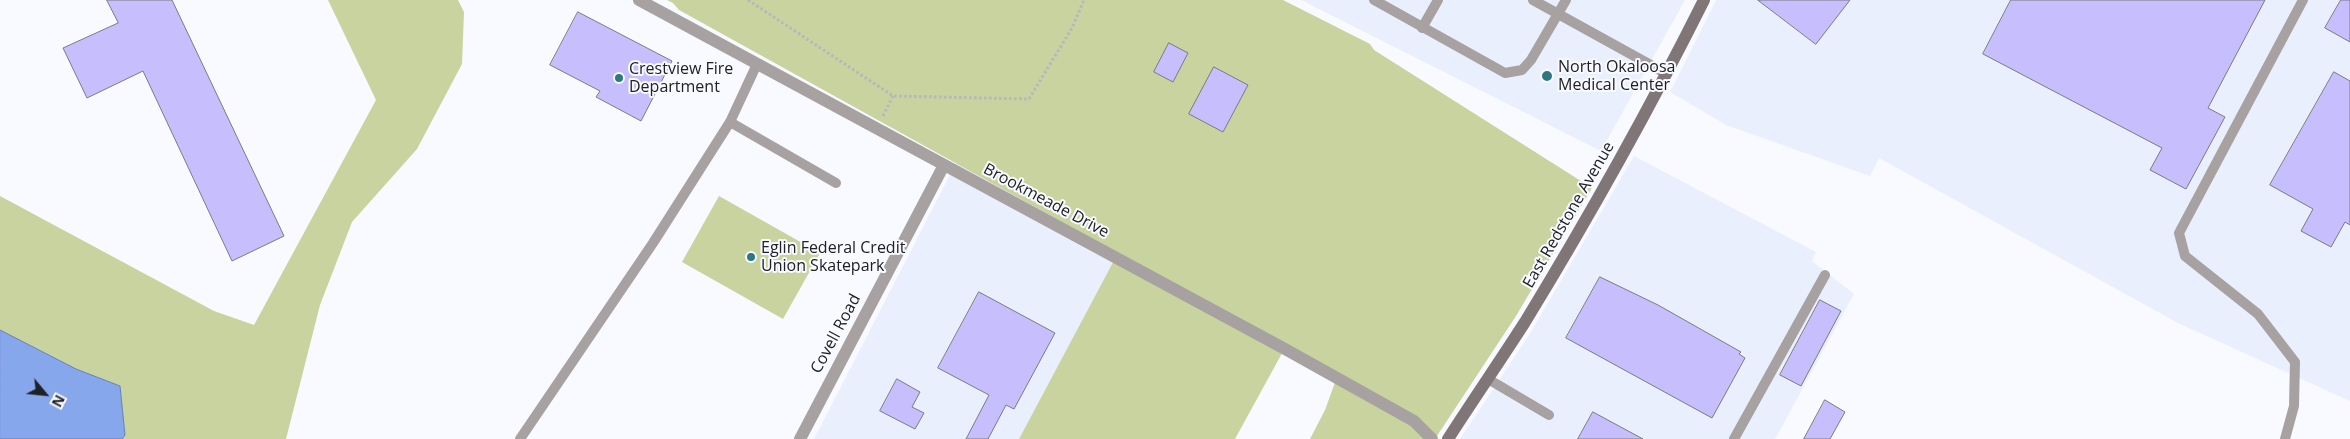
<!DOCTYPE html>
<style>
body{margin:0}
#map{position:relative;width:2350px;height:439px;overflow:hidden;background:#f8faff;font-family:"Open Sans",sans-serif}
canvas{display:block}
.north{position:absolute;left:20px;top:369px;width:50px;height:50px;-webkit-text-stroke:4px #f8faff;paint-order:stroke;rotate:118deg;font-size:14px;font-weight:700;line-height:20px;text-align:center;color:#202126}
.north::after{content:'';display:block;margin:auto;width:18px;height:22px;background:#202126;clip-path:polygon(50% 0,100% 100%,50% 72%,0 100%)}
</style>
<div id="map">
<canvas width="2350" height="439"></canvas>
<div class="north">N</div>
</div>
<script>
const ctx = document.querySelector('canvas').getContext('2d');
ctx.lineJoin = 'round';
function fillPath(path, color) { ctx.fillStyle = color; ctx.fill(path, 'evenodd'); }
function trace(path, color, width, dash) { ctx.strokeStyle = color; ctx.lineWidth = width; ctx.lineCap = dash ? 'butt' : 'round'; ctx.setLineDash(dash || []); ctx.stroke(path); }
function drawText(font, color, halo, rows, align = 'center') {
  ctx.font = font + ' "Open Sans",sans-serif'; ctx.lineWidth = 4; ctx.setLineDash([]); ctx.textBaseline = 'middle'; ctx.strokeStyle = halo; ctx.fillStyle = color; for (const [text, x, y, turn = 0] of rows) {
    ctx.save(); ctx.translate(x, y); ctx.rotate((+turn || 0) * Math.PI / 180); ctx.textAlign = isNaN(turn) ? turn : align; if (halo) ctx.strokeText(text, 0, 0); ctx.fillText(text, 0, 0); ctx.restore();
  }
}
fillPath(new Path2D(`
 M 1301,0 L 1685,0 L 1601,151 Z
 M 1716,0 L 2350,0 L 2350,401 L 2178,323 L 1879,158 L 1870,176 L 1726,125 L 1670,92 Z
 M 1634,156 L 1816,252 L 1812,261 L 1854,294 L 1775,439 L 1460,439 L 1529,335 Z
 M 956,163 L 1119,253 L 1019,439 L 814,439 Z`), '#eaeffe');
fillPath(new Path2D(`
 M 328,0 L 458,0 L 464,12 L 462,64 L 417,149 L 352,222 L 320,305 L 286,439 L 122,439 L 125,435 L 120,386 L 76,369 L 0,330 L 0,196 L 214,311 L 254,325 L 376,100 Z
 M 667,0 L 1283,0 L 1370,44 L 1374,50 L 1592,188 L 1516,316 L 1435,439 L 1310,439 L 1325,410 L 1338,374 L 1286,346 L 1235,439 L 1019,439 L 1118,253 L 679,10 L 673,3 Z
 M 719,196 L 820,253 L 783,319 L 682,262 Z`), '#c8d3a0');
const water = new Path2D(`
 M 0,330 L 76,369 L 120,386 L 125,435 L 122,439 L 0,439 Z`);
fillPath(water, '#87a7ed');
trace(water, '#687fb1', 1);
const building = new Path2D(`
 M 107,0 L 172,0 L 284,236 L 232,261 L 143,71 L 87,98 L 63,48 L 118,23 Z
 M 1758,0 L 1850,0 L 1816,44 Z
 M 2011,0 L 2265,0 L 2208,108 L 2225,117 L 2186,189 L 2150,170 L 2162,148 L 1983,54 Z
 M 2341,0 L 2350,0 L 2350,42 L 2325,28 Z
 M 578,12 L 672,61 L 641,121 L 596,97 L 600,91 L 550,65 Z
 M 1169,43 L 1188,53 L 1173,82 L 1154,72 Z
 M 1214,67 L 1248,85 L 1223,132 L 1189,114 Z
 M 2334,72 L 2350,81 L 2350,225 L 2345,222 L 2331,247 L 2301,231 L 2313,209 L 2270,185 Z
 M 1600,277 L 1658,305 L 1741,352 L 1739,354 L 1745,358 L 1712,418 L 1566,338 Z
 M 979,292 L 1055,333 L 1014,409 L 1006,405 L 988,439 L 966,439 L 989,395 L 938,368 Z
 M 1820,300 L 1841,311 L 1801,386 L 1780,375 Z
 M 897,379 L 920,392 L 912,407 L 924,413 L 915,429 L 880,411 Z
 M 1825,400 L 1845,412 L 1830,439 L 1804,439 Z
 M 1593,412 L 1643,439 L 1578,439 Z`);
fillPath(building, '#c7befd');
trace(building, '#7b7a85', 1);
trace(new Path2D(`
 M 748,0 L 893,96 L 1029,99 L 1072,28 L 1084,0
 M 883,116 L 893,96`), '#b6b7bc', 3, [2.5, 2.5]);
trace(new Path2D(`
 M 1374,0 L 1505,73 L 1522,70 L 1531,60 L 1566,0
 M 1533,0 L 1667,74
 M 1422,28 L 1438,0
 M 730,122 L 836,183
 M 1488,379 L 1549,415
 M 520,439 L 653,243 L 730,122 L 757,64
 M 1734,439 L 1825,275
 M 2285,439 L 2294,406 L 2295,362 L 2258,314 L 2185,256 L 2179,233 L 2303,0`), '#a7a1a1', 10);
trace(new Path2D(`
 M 639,0 L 1285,349 L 1414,421 L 1432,439
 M 800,439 L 944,165`), '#a7a1a1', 12);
trace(new Path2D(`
 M 1448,439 C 1473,400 1500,361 1525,322 C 1589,217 1649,110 1704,0`), '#807677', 12);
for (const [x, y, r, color] of [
 [1547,76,6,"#2f7781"],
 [619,78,5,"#2f7781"],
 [751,257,5,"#2f7781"]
]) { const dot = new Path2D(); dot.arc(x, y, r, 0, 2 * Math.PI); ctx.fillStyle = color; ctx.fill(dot); trace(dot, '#f8faff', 2); }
drawText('16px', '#202126', '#f8faff', [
 ["North Okaloosa",1558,67],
 ["Medical Center",1558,85],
 ["Crestview Fire",629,69],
 ["Department",629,87],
 ["Eglin Federal Credit",761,248],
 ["Union Skatepark",761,266]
], 'left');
drawText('16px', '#202126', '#f8faff', [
 ["Brookmeade Drive",1046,201,28],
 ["East Redstone Avenue",1569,215,-60],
 ["Covell Road",836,334,-62]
]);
</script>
